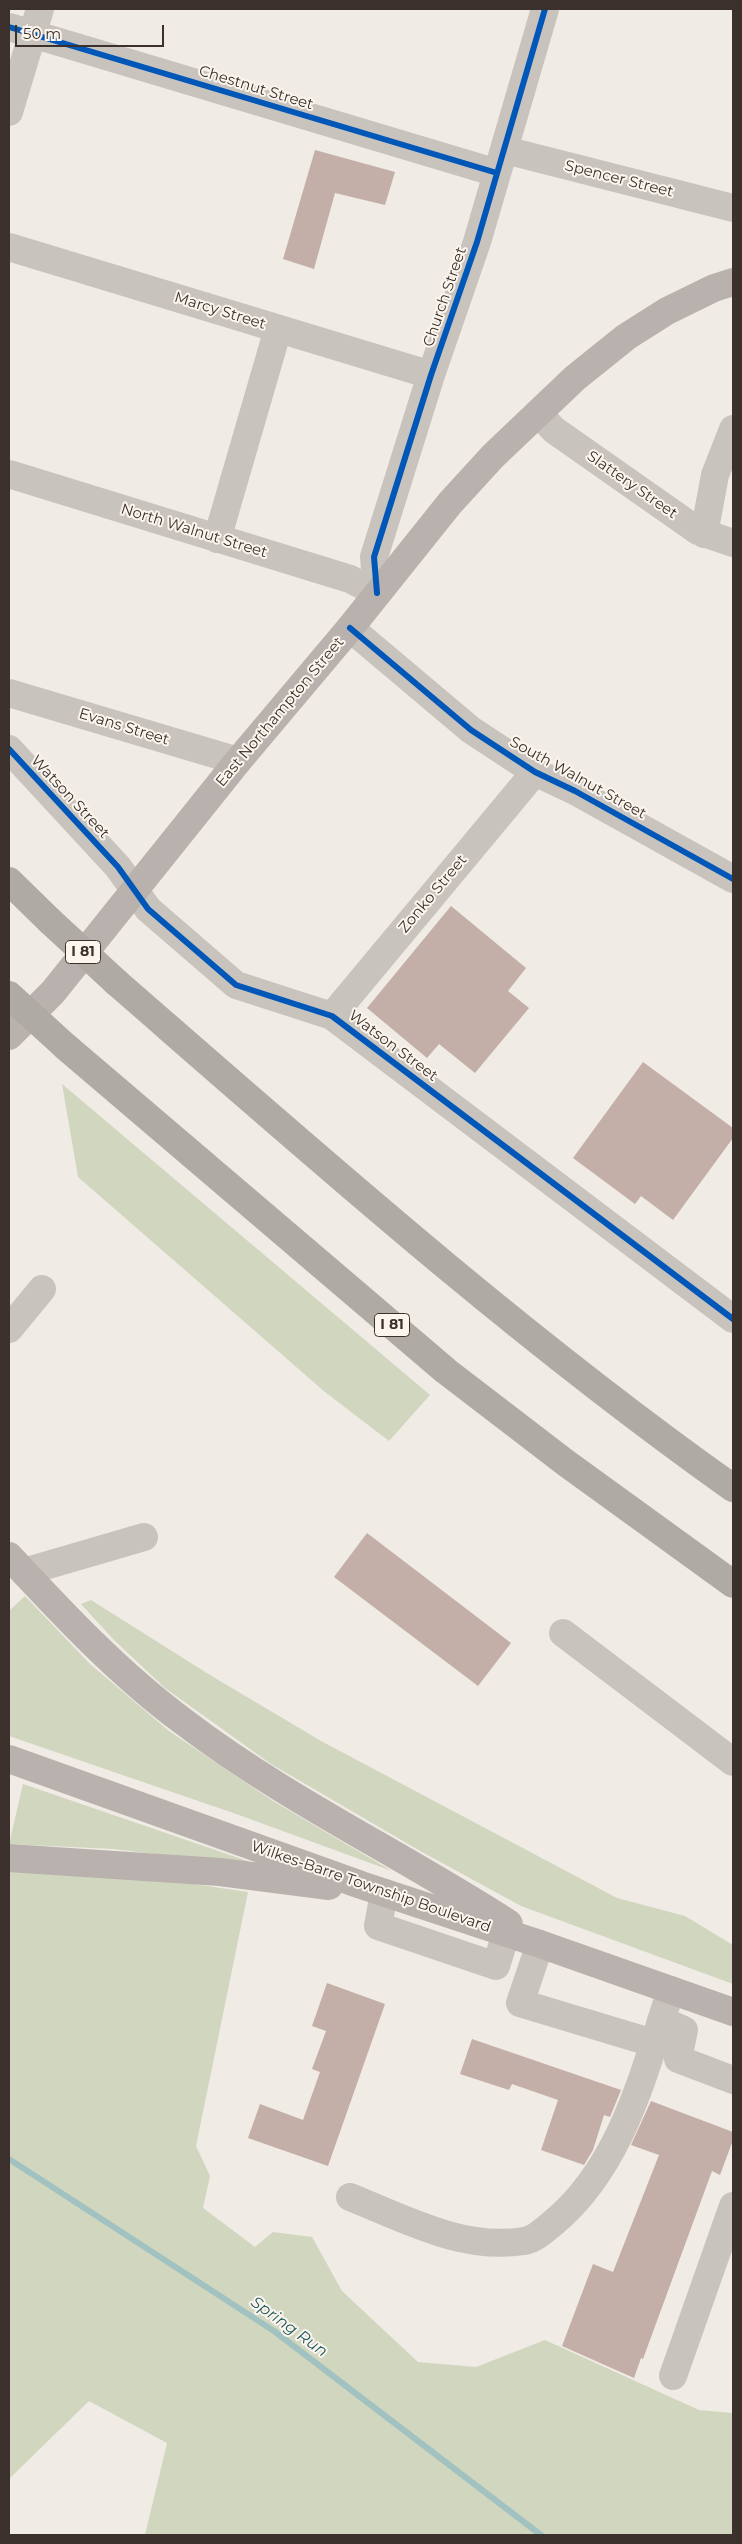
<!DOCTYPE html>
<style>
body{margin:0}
#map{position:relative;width:742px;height:2544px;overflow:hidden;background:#f0ebe5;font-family:Montserrat,sans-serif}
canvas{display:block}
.frame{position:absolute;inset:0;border:10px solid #3b302b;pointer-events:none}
.scale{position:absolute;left:15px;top:25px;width:149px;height:22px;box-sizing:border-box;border:2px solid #3b302b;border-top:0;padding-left:6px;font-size:15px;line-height:18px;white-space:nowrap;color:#3b302b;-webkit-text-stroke:4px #fbf5ee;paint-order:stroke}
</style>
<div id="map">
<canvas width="742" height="2544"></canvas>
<div class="frame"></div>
<div class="scale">50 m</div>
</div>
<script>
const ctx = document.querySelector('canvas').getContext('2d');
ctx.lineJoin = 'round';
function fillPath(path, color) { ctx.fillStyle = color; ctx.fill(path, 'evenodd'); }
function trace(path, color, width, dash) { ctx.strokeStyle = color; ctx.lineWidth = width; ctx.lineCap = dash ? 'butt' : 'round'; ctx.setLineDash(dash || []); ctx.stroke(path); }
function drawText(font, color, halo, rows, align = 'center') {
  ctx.font = font + ' Montserrat,sans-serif'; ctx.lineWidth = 4; ctx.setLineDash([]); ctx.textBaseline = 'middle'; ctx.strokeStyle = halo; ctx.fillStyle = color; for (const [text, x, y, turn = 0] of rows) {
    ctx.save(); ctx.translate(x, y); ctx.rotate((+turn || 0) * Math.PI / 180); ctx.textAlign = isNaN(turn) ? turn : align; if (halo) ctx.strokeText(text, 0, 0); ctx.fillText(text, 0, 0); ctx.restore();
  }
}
fillPath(new Path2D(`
 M 62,1084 L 430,1395 L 389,1441 L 325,1392 L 78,1177 Z
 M 25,1596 L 90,1664 L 169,1731 L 273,1801 L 392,1871 L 239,1815 L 9,1736 L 9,1611 Z
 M 91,1600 L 210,1675 L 321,1741 L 617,1898 L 685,1916 L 733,1945 L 733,1984 L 521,1906 L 422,1852 L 271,1764 L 165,1688 L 114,1640 L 81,1604 Z
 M 23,1784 L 265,1867 L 113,1849 L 9,1844 Z
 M 9,1869 L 159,1879 L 248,1892 L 196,2146 L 210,2176 L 203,2208 L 255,2247 L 273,2232 L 312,2237 L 342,2291 L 418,2362 L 476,2367 L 545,2340 L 699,2410 L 733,2413 L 733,2535 L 145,2535 L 167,2443 L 89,2401 L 9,2479 Z`), '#d1d6bf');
trace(new Path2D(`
 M 9,2159 L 274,2331 L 541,2535`), '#a1c2c1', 6);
fillPath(new Path2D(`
 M 315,150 L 395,172 L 385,205 L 335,193 L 314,269 L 283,259 Z
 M 451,906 L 526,968 L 508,991 L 529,1008 L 475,1073 L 439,1044 L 427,1058 L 367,1008 Z
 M 643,1062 L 733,1128 L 733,1138 L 673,1220 L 641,1196 L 635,1204 L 573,1158 Z
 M 367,1533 L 511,1643 L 478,1686 L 334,1577 Z
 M 327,1983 L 385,2004 L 328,2166 L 248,2138 L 260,2104 L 303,2120 L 320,2072 L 312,2069 L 326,2031 L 312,2026 Z
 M 472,2039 L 621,2090 L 610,2117 L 604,2115 L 593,2150 L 584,2165 L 541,2150 L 558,2100 L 512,2084 L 509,2090 L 460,2074 Z
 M 651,2101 L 733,2132 L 733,2140 L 720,2175 L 712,2171 L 643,2359 L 641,2358 L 634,2378 L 562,2346 L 593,2264 L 613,2272 L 659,2155 L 631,2145 Z`), '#c3afa7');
trace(new Path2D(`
 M 9,27 L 497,173
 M 9,112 L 40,9
 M 505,150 L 733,208
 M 9,247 L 431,375
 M 538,413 L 554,430 L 698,531 L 733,543
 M 9,474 L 350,579 L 377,593
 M 704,534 L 715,475 L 733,429
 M 217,539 L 278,329
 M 377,593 L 374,557 L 431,375 L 477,242 L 545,9
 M 350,628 L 471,730 L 535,772 L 575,791 L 733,879
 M 9,693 L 238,761
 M 9,749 L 118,867 L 148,909 L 236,985 L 332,1016 L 733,1319
 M 332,1016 L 535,772
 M 9,1329 L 42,1289
 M 24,1572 L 144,1537
 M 563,1633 L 733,1762
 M 384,1893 L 378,1926 L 496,1966 L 509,1924
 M 540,1944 L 520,2003 L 653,2043
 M 661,2020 L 684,2030 L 678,2059 L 733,2080
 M 350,2197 C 405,2219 463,2251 524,2241 C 534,2240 546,2229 553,2223 C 622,2166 644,2072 671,1990
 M 673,2376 L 733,2206`), '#c9c3be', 28);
trace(new Path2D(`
 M 9,1036 L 53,992 L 238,761 L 350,628 L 450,503 L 493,456 L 575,378 L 626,337 L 667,311 L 714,288 L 733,282
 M 9,1556 C 64,1615 119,1674 184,1722 C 285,1799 401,1854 508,1923
 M 9,1759 L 361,1885 L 540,1944 L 733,2012
 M 9,1858 L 220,1872 L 329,1886`), '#b8b1ad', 28);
trace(new Path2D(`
 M 9,881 L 50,921
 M 116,982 C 317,1157 516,1334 733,1488
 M 66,1047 L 446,1371 L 566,1463 L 733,1584`), '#afaaa4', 28);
trace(new Path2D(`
 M 50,921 L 116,982
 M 9,995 L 66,1047`), '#afaaa4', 28);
trace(new Path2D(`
 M 9,27 L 497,173
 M 377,593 L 374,557 L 431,375 L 477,242 L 545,9
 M 350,628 L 471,730 L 535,772 L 575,791 L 733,879
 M 9,749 L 118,867 L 148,909 L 236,985 L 332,1016 L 733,1319`), '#0057b8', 6);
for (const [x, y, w] of [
 [83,952,35],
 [392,1325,35]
]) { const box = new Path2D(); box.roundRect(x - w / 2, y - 11.5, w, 23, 4); ctx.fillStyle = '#fbf5ee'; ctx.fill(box); trace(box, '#3b302b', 1); }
drawText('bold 14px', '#3b302b', null, [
 ["I 81",83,952],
 ["I 81",392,1325]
]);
drawText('15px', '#3b302b', '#fbf5ee', [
 ["Chestnut Street",256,88,17],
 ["Spencer Street",619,179,14],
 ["Church Street",445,297,-71],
 ["Marcy Street",220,311,17],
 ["Slattery Street",632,485,35],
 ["North Walnut Street",194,531,17],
 ["East Northampton Street",280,712,-50],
 ["Evans Street",124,727,17],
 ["South Walnut Street",578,778,29],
 ["Watson Street",70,797,47],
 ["Zonko Street",433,894,-50],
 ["Watson Street",393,1046,37],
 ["Wilkes-Barre Township Boulevard",371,1887,19]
]);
drawText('italic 16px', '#1f5a5e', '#fbf5ee', [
 ["Spring Run",289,2327,36]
]);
</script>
